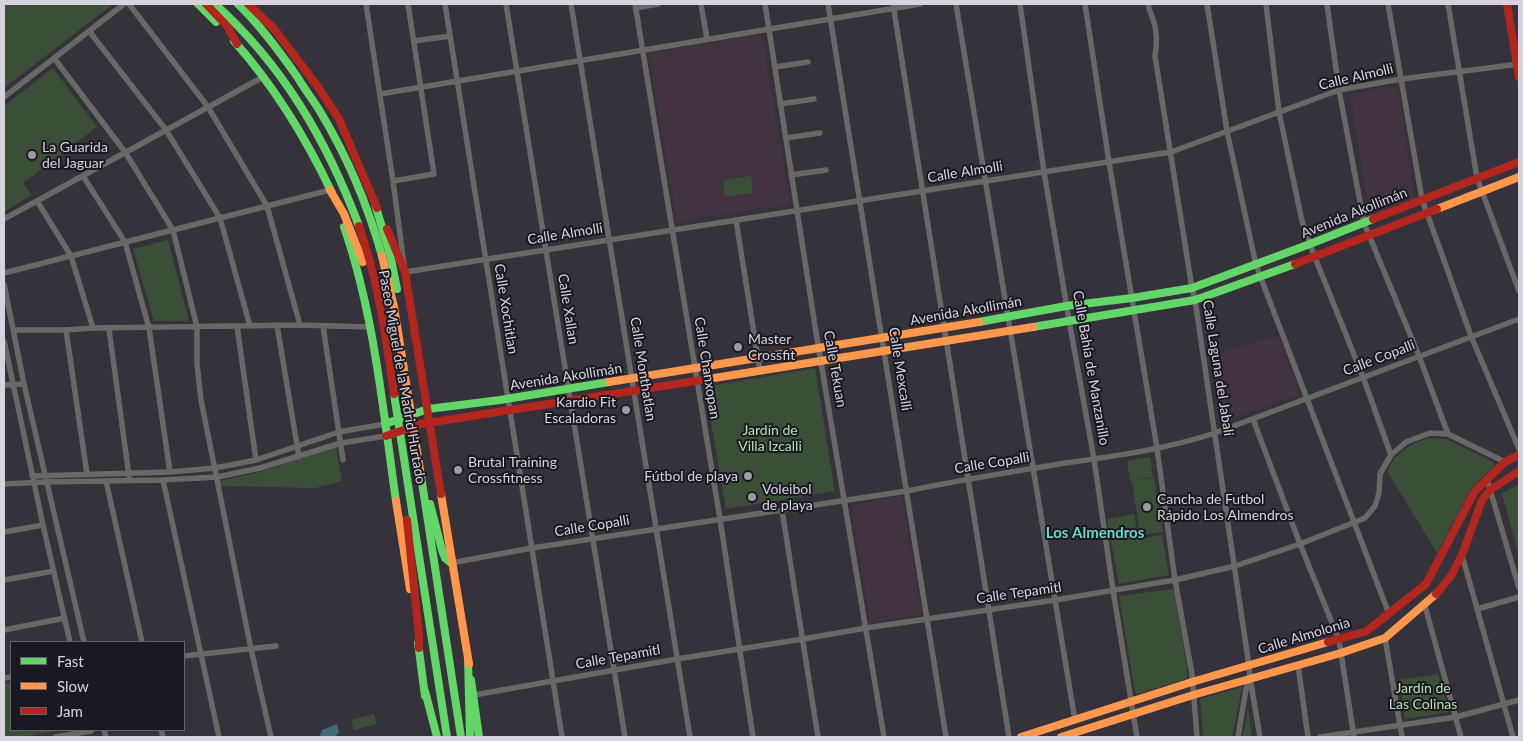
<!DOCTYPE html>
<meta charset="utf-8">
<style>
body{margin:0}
#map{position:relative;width:1523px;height:741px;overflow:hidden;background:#35323b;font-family:Lato,sans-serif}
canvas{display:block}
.frame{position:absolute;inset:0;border:5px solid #d6d3de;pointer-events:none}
.legend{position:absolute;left:10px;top:641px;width:175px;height:90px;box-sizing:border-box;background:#1a1820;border:1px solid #65636c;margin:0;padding:6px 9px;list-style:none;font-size:15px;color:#d6d3de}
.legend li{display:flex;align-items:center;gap:10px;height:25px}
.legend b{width:25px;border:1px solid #65636c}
</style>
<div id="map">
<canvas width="1523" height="741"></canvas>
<div class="frame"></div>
<ul class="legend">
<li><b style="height:6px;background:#63d668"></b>Fast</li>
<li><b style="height:6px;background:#ff974d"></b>Slow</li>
<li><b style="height:6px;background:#b3261e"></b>Jam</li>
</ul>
</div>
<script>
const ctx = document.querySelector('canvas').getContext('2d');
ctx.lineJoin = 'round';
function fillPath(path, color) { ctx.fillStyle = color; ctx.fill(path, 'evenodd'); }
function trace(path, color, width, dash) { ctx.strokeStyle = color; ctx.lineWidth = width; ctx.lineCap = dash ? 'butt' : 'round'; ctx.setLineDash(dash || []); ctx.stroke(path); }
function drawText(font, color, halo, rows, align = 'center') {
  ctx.font = font + ' Lato,sans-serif'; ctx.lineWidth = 4; ctx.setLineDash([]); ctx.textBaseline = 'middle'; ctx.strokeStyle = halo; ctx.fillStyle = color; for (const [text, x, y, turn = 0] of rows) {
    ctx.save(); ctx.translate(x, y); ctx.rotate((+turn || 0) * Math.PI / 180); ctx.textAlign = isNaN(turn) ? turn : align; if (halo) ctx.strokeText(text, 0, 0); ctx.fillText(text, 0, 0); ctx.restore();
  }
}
fillPath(new Path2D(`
 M 762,34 L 790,204 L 677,222 L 648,53 Z
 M 1398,85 L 1414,198 L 1370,216 L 1350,95 Z
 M 1278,336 L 1299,392 L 1298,395 L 1225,421 L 1223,420 L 1214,370 L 1221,366 L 1217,357 L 1213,360 L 1211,355 Z
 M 902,496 L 922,614 L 870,623 L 851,505 Z`), '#41333f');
fillPath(new Path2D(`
 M 4,4 L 113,4 L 4,88 Z
 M 53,68 L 97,127 L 23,183 L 32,195 L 4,212 L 4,106 Z
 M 751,176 L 753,193 L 725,197 L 723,180 Z
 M 168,240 L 189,321 L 154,321 L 133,249 Z
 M 815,368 L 835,491 L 726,509 L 705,387 Z
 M 1428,438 L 1446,439 L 1493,462 L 1494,466 L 1472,487 L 1437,553 L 1387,471 C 1398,450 1408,446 1428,438 Z
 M 336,447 L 342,481 L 315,488 L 221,486 L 220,481 L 260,472 Z
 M 1150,457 L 1153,477 L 1132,481 L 1154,478 L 1163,532 L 1140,535 L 1132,481 L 1130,481 L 1127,461 Z
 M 1519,485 L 1519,557 L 1502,493 Z
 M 1134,514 L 1138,539 L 1162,535 L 1169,575 L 1119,584 L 1107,519 Z
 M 1172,589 L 1175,592 L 1188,675 L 1186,679 L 1138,694 L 1135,692 L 1119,596 Z
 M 1438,674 L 1449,712 L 1405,719 L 1399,680 Z
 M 11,683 L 11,730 L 60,730 L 23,737 L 4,737 L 4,684 Z
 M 1242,687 L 1232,737 L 1203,737 L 1200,699 Z
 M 1248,707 L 1252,737 L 1243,737 Z
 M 374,714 L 377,724 L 354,730 L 351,720 Z`), '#3b4f38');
fillPath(new Path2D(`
 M 337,724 L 339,732 L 335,737 L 322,737 L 320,735 L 322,730 Z`), '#436a7b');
trace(new Path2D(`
 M 129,4 L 208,107 L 267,206 L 300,325
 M 366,4 L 393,181 L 405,272 L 1171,152 L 1339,90 L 1401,79 L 1519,64
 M 445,4 L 562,737
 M 506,4 L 625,737
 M 571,4 L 690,737
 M 635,4 L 720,519 L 753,737
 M 701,4 L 707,39
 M 765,4 L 817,339 L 884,737
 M 828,4 L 946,737
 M 893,4 L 1009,737
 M 956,4 L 1075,720
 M 1020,4 L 1044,172 L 1069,320 L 1094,459 L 1113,590 L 1137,737
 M 1085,4 L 1109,162 L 1157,448 L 1175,580 L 1192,674 L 1197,737
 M 1148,4 C 1149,10 1151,14 1153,19 C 1157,30 1157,44 1155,56 L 1192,288 L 1195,300 L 1249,666 L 1250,678 L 1260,737
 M 1207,4 L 1227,131 L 1256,265 L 1389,614
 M 1266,4 L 1279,112 L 1302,221 L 1314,255 L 1363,377 L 1391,455
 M 1327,4 L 1339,90 L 1364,223 L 1419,356 L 1448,434
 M 1388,4 L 1422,199 L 1471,336 L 1519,449
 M 1448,4 L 1477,178 L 1519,291
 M 636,8 L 658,4
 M 89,31 L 166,130 L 220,218 L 250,326
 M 414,41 L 450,36
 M 54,58 L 125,152 L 173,230 L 197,327 L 197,364 L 201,400 L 251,649 L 271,737
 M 775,67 L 808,62
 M 380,94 L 920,4
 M 4,97 L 124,4
 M 780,104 L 814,99
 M 786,138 L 820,133
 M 791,175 L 826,170
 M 83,176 L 125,242 L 149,328 L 170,472
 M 393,181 L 434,174 L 408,4
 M 37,201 L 71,256 L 93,328
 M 4,219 L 263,77
 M 736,220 L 760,371
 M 4,273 L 330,190
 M 4,284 L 24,384 L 84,642
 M 277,325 L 299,457
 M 237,326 L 256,460
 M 323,326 L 343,460
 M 109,329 L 129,476
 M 14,330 L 66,330 L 93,328 L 300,325 L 370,327
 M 66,330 L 87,474
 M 4,341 L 43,525 L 70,642
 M 4,385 L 24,384
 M 1253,419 L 1300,544 L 1339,640 L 1354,737
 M 32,476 L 170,472 L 215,468 L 256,460 L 339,432 L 385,424
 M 1487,479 L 1519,588
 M 163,480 L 219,737
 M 106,481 L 142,642
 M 4,484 L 46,482 L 163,480 L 217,477 L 260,468 L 341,443 L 386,436
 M 782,510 L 818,737
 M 4,532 L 43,525
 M 1462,555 L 1513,737
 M 451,563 L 532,548 L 907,491 C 959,480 1012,472 1065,463 C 1116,456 1167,449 1215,433 L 1519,319
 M 4,580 L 54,571
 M 1425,606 L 1461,737
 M 1477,609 L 1519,597
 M 4,630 L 65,618
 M 1385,638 L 1402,737
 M 184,656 L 276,646
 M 1298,665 L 1308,737
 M 4,678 L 11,677
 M 474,695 L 677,659 L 803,639 L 866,628 L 1055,600 L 1175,580 L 1235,566 L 1300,544 L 1365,518 L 1375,506 L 1379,493 L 1380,474 L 1391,455 L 1406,442 L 1430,433 L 1448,434 L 1505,462
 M 104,730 L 106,737
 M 161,730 L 163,737
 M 56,737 L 91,731
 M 1238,737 L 1246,689 L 1250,678
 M 1320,737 L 1456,717 L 1519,700`), '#6a6867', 5.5);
trace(new Path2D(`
 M 198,4 L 216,22
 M 215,4 C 283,65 327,141 359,226
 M 238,4 C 261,26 280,52 298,78 C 305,90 314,101 321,113 C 348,158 368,206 382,256
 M 234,41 C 275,87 306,138 332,193
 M 375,204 L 390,254 L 397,289
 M 344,227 C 374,313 383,410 396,501
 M 979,322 L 1066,306 L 1132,298 L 1192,288 L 1310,244 L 1373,219
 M 1033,327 L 1195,300 L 1295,264
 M 394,394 L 447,737
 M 385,424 L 428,409 L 500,400 L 609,382
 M 421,476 L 461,737
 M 430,504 L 442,550 L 445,558 L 451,563
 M 418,643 L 425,696
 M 468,659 L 470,737
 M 471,680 L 479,737
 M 425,691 L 437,737`), '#63d668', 8);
trace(new Path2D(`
 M 330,190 L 344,214 L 363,262
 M 1437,209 L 1519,177
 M 382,256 L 394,307 L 421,476
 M 708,379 L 1033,327
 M 609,382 L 979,322
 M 441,494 L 469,664
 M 396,501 L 410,589
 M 1021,737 L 1192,682 L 1328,642
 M 1061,737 L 1193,695 L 1341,653 L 1385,638 L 1436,594`), '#ff974d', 8);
trace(new Path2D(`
 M 206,4 L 227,26 L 237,44
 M 248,4 L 275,30
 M 1507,4 L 1519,77
 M 272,26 L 318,87 L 339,119 L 377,208
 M 1373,219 L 1519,162
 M 359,226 C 378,280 386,338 394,394
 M 387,229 L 405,272 L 441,494
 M 1295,264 L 1437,209
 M 386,436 L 421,424 L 708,379
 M 407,520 L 419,636 L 419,648
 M 1436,594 L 1451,576 L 1462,555 L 1482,500 L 1490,490 L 1519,471
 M 1328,642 L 1367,631 L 1426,584 L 1475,491 L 1505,462 L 1519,455`), '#b3261e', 8);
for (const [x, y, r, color] of [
 [32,155,5,"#9e9ba5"],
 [738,347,5,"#9e9ba5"],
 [626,410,5,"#9e9ba5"],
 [458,470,5,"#9e9ba5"],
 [748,476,5,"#9e9ba5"],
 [752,497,5,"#9e9ba5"],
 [1147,507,5,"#9e9ba5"]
]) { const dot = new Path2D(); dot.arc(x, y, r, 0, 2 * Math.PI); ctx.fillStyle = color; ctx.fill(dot); trace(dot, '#1a1820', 2); }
drawText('14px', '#d6d3de', '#1a1820', [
 ["Calle Almolli",1356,77,-13],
 ["Calle Almolli",965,172,-9],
 ["Avenida Akollimán",1354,213,-22],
 ["Calle Almolli",565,234,-9],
 ["Calle Xochitlan",506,309,81],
 ["Calle Xallan",568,309,81],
 ["Avenida Akollimán",966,311,-10],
 ["Calle Copalli",1379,358,-21],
 ["Calle Chanxopan",707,368,81],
 ["Calle Bahía de Manzanillo",1091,368,80],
 ["Calle Laguna del Jabalí",1218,368,81],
 ["Calle Monthatlan",643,369,81],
 ["Calle Tekuan",835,369,80],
 ["Calle Mexcalli",900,369,81],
 ["Paseo Miguel de la Madrid Hurtado",402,377,80],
 ["Avenida Akollimán",566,377,-9],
 ["Calle Copalli",992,463,-9],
 ["Calle Copalli",592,526,-9],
 ["Calle Tepamitl",1019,593,-8],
 ["Calle Almolonia",1304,636,-17],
 ["Calle Tepamitl",618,657,-10]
]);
drawText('14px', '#d6d3de', '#1a1820', [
 ["La Guarida",42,147],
 ["del Jaguar",42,163],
 ["Master",748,339],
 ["Crossfit",748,355],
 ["Kardio Fit",616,402,"right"],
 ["Escaladoras",616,418,"right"],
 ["Brutal Training",468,462],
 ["Crossfitness",468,478],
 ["Fútbol de playa",738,476,"right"],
 ["Voleibol",762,489],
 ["de playa",762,505],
 ["Cancha de Futbol",1157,499],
 ["Rápido Los Almendros",1157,515]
], 'left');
drawText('14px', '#b4e1ac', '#1a1820', [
 ["Jardín de",770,430],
 ["Villa Izcalli",770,446],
 ["Jardín de",1423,688],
 ["Las Colinas",1423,704]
]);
drawText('bold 15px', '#6dd4c1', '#1a1820', [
 ["Los Almendros",1095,533]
]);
</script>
